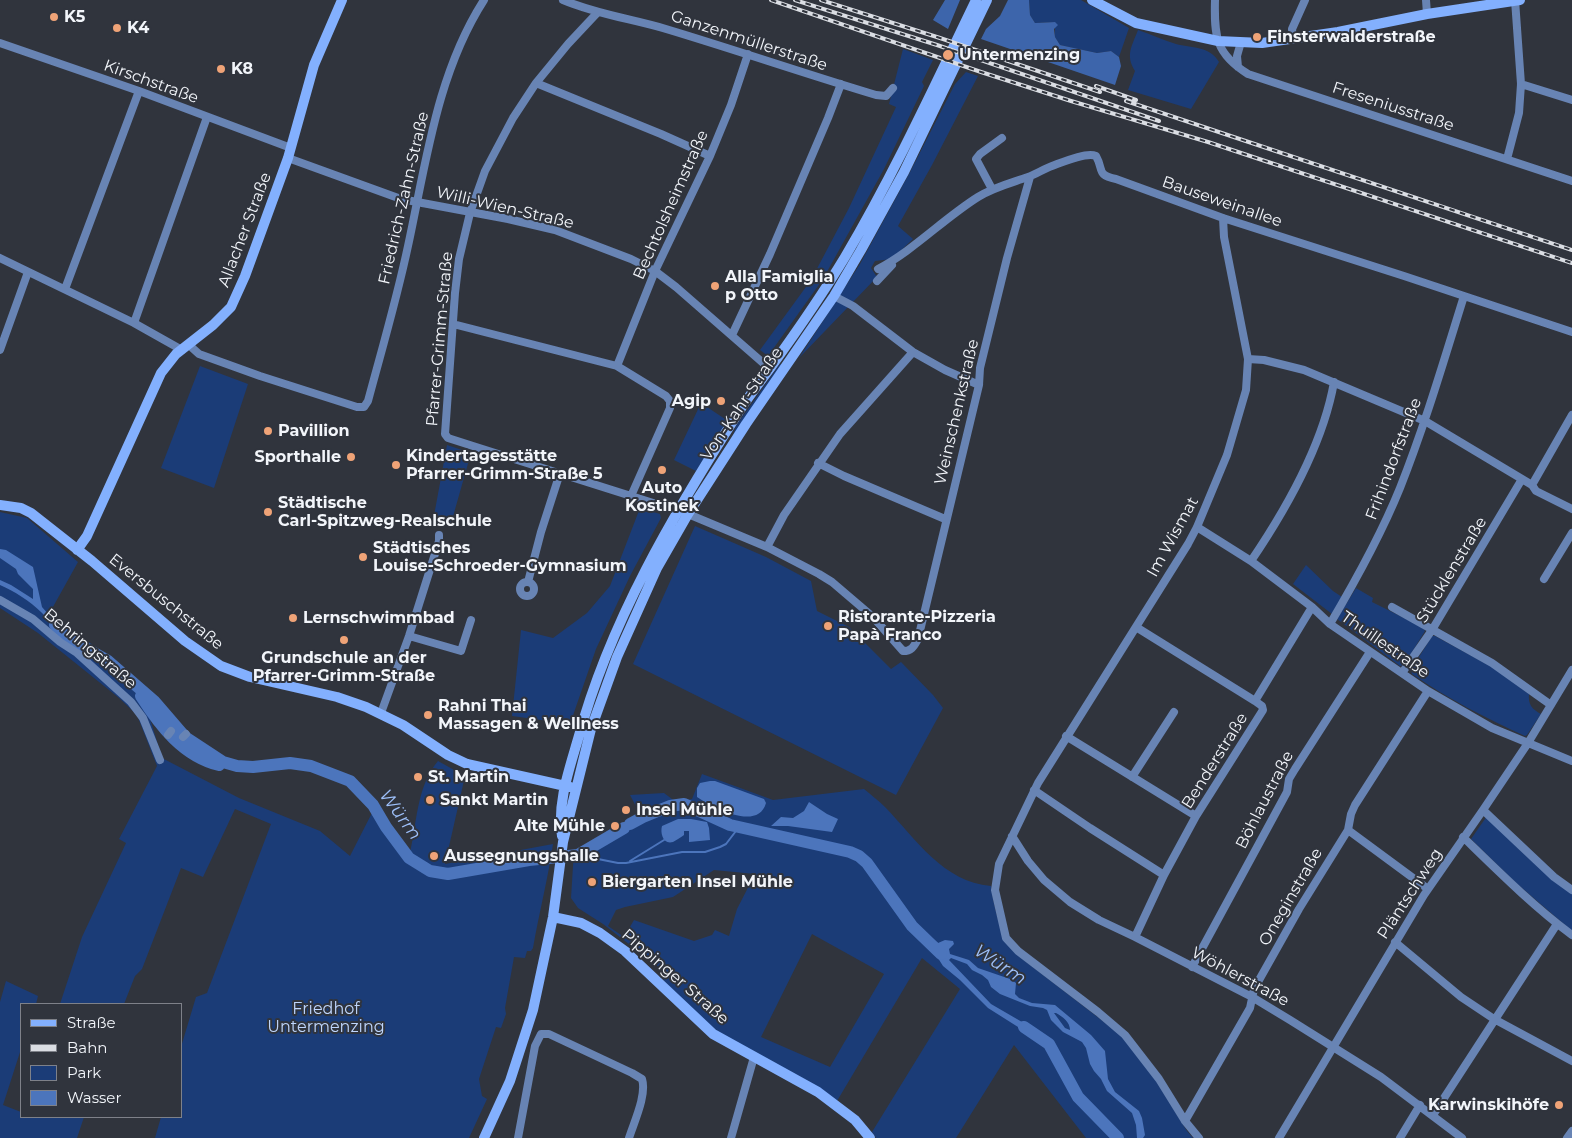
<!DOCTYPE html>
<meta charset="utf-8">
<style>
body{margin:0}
#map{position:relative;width:1572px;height:1138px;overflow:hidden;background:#30343d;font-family:Montserrat,sans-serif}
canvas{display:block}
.legend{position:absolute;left:20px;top:1003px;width:162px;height:115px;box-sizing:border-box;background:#30343d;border:1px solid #7e8189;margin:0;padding:6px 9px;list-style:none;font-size:15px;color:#f2f5fa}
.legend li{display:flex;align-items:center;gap:10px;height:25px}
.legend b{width:25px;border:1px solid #7e8189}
</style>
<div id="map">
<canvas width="1572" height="1138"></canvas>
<ul class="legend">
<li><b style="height:6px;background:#83b0fe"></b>Straße</li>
<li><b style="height:6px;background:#dadde3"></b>Bahn</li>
<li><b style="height:14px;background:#1b3c77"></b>Park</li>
<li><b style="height:14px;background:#4c75bc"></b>Wasser</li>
</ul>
</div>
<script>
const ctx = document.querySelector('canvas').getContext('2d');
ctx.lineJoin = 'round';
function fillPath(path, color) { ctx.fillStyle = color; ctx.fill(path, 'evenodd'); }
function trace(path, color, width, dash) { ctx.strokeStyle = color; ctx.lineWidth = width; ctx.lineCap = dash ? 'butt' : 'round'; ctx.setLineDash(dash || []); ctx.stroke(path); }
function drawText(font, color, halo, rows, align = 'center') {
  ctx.font = font + ' Montserrat,sans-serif'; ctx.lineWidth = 4; ctx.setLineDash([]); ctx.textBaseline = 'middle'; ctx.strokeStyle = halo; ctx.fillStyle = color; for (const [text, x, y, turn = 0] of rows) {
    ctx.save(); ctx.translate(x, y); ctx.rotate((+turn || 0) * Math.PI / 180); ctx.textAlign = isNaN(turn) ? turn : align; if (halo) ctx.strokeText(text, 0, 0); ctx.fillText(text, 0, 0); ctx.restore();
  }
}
fillPath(new Path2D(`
 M 1029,0 L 1081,0 L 1129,28 L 1119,57 L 1111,51 L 1097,53 L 1060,45 L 1055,37 L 1055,22 L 1035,23 L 1030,15 Z
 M 1138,30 C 1150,34 1163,40 1176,44 C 1191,48 1210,46 1219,62 L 1191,109 L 1128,90 L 1135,71 C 1125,55 1132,46 1138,30 Z
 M 903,49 L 933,60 L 922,82 L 924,86 L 884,169 L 823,279 L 768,356 L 760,350 L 811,280 L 849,208 L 896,107 L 889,104 Z
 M 966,72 L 978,76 L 932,165 L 898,226 L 913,239 L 892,259 L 875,261 L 871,268 L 877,277 L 799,358 L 860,264 L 910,172 L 955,84 Z
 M 780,364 L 783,366 L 733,436 L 736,426 Z
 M 200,366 L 248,384 L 214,488 L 161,468 Z
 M 701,403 L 728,421 L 696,471 L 674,460 Z
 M 447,445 L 471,453 L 450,527 L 433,521 Z
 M 640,508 L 660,514 L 661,518 L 630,576 L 596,649 L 570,724 L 512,716 L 521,630 L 553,638 L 587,613 L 610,586 Z
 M 0,512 L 27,518 L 78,562 L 49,614 L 110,657 L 154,699 L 147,709 L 162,758 L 239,798 L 320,831 L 350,856 L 375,807 L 409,857 C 417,825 416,787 438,761 L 465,776 L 445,864 L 553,844 C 548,879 539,913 533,948 L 531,951 L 527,951 L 525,958 L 514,957 L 505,1008 L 506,1014 L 501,1028 L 496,1027 L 479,1079 L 482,1096 L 487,1099 L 469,1138 L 155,1138 L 161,1117 L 181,1117 L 181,1047 L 196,997 L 207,993 L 271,824 L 235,809 L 203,877 L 181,868 L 142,969 L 135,976 L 124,1004 L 60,1004 L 82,937 L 126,843 L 119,839 L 157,766 L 137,715 L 119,698 L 38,633 L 0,608 Z
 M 695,526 L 766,557 L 811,581 L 817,611 L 849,627 L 891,669 L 901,662 L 933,695 L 943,708 L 896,795 L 633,664 Z
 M 1306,565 L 1333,591 L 1342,597 L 1332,614 L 1293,584 Z
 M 1356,588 L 1373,598 L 1372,602 L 1422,627 L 1425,631 L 1404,665 L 1400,666 L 1337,619 Z
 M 1432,636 L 1435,636 L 1492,667 L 1529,694 C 1528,705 1532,709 1541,714 L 1527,735 L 1525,736 C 1486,718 1448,699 1412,674 L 1411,670 Z
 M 702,774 L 773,800 L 864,789 C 871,795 878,800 885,807 C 916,839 943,882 991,886 C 995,912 1000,933 1016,954 L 1126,1039 L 1150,1071 L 1187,1131 L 1193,1138 L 1086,1138 L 1014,1045 L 956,1138 L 876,1138 L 872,1132 L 960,989 L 922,958 L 837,1101 L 723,1036 L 696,1013 L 664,981 L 660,968 L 603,924 L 578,908 L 571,898 L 574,850 L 598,842 L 641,816 L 630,795 L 664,793 L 676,802 L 692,799 ZM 714,870 L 755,874 L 737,909 L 729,936 L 715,930 L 712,935 L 694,941 L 634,920 L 624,937 L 608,926 L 616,910 L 625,907 L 673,897 ZM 812,934 L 884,974 L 830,1067 L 761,1037 Z
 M 1487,816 C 1513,845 1541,870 1572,894 L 1572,931 L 1515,882 L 1471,839 Z
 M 6,981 L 38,996 L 36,1004 L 21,1004 L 21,1049 L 3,1105 L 21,1112 L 21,1117 L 37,1118 L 38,1117 L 84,1117 L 77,1138 L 0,1138 L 0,1002 Z`), '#1b3c77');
fillPath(new Path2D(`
 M 945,0 L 960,0 L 948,29 L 933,20 Z
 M 1008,0 L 1029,0 L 1030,15 L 1035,23 L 1055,22 L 1058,25 L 1054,29 L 1055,37 L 1060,45 L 1097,53 L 1111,51 L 1119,57 L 1121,66 L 1115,85 L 981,39 L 986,29 L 1000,16 Z`), '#3d65ab');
fillPath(new Path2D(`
 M 0,549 L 6,550 L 33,567 L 42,607 L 67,636 L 67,638 C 56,630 50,621 41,612 C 30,601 14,591 0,585 L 0,580 L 11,585 L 33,599 L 33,589 L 18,574 L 16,569 L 0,558 Z
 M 710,781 L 715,781 L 764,799 L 766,803 C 758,832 712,807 697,797 L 697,788 L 700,783 Z
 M 809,802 L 827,814 L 838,819 L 832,832 L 788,826 L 771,826 L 781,817 L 793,818 L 804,811 Z
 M 678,819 L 691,819 L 707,822 L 709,828 L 710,840 L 689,842 L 689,831 L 684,831 L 684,835 C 681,837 677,840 673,842 C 663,845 660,833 662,826 Z
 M 932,939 L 938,943 L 945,940 L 953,941 L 954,944 L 949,949 L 950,954 L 969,960 L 978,968 L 1010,979 L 1016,983 L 1015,994 L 1019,998 L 1032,1003 L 1055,1005 L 1091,1035 L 1105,1051 L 1108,1079 L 1115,1092 L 1139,1111 L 1142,1118 L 1145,1135 L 1143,1138 L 1137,1138 L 1136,1125 L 1132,1113 L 1107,1091 L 1101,1079 L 1094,1071 L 1090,1064 L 1086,1048 L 1082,1042 L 1063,1032 L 1051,1020 L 1047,1010 L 1043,1008 L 1030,1006 L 1000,994 L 991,987 L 988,980 L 982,975 L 972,970 L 967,964 L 951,958 L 949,960 L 991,1004 L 1041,1033 L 1037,1039 L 988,1008 L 960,980 L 943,966 L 936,955 L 925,945 ZM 1054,1013 L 1056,1013 C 1063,1017 1070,1022 1070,1030 L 1065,1028 Z`), '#4c75bc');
trace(new Path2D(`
 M 578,855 L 618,863 L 626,863 L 682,852 L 705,852 L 720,847 L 726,844 L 739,827
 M 630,861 L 664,840`), '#4c75bc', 2);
trace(new Path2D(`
 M 55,625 L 66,637 L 108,661 L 154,701 L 185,737 L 223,762 L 237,766 L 253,767 L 290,763 L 311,766 L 350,781 L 373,805 L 386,827 L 409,858 L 430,871 L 448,874 L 529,860 L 578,855 L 624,828
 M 141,696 C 160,726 183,756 219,765
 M 630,824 L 643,817 L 670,806 L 684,804 L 730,825 L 850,852 L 859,856 L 867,863 L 912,926 L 941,954
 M 1024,1027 L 1049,1044 L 1078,1097 L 1118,1138`), '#4c75bc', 12);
trace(new Path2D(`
 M 563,0 C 596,14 632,19 666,29 C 736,50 806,74 876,95 L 886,96 L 893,88
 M 1215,0 C 1214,37 1216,54 1248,74 L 1572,181
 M 1426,0 L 1427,14
 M 598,12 L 568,44 L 536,83 L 513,118 L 485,171 L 470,213 L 459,259 L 455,293 L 445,434 L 448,438 L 473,446 L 688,514 L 767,547 L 819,574 L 832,582 L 873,617 L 903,651 C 912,651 914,646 918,639 L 979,385 L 980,368 L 1007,258 L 1030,177
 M 1293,39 L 1292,29 L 1305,0
 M 0,43 L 139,91 L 291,148
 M 1238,67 L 1237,56 L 1241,42
 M 536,83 L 661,134 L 710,156
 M 1521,84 L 1572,100
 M 288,158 L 401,199 L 508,219 L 555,230 L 631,259 L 655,271 L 676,287 L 770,369
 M 1507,159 L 1519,113 L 1521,84 L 1515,0
 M 992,189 L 976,159 L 980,154 L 1002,138
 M 0,258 L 134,323 L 182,350
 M 878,269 C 914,250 943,219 978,197 C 994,187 1011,183 1028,177 C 1036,174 1044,169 1052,166 C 1063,162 1086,152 1096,156 C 1104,170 1096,175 1116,179 L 1223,218 L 1404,276 L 1572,332
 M 877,281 L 892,265
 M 65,289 L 139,91
 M 834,296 L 853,306 L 913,352 L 945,370 L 979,385
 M 134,323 L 207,117
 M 453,324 L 617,366 L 666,396 L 670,401 L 670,408 L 631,496
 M 732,335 L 770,254 L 828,118 L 841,84
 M 189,345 L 199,354 L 260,376 L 357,407 L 364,407 L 368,401 C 382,349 397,298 408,246 C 426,163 437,73 484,0
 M 0,350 L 28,272
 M 1248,359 L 1264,360 L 1304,370 L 1425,421 L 1522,479 L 1532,485 L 1536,491 L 1572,509
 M 617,366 L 655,271 L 710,156 L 731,105 L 748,54
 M 818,463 L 844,476 L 945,519
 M 1532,485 L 1572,415
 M 1197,527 L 1251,561 L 1312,607 L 1330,624 L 1428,691 L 1492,728 L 1572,761
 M 767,547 L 784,515 L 840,434 L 913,352
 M 1251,561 C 1287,508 1323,445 1334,382
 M 1544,579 L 1572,533
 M520 589a7 7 0 1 1 14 0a7 7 0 1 1-14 0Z
 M 528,582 L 541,532 L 560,473
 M 0,600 L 33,619 L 60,642 L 77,653 L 131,702 L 143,718 L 160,760
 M 1392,607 L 1492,663 L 1551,705
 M 1330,624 C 1356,580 1381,535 1400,488 C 1425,425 1444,360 1464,296
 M 1136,627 L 1255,701
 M 409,636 L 461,651 L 471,620
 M 1402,673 L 1432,630 L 1522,479
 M 381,713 L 409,636 L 439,541 L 439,535
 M 168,735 L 171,731
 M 1066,736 L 1196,816
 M 183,737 L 186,734
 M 1132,777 L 1174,712
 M 1034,790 L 1090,828 L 1164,875
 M 1483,810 L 1554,877 L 1572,890
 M 1348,830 L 1428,889
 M 1012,836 L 1028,861 L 1044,880 L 1070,902 L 1099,920 L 1135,937 L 1252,997 L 1290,1020 L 1381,1077 L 1462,1138
 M 1463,837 C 1498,871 1533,906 1572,935
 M 1135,937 L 1164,875 L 1196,816 L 1263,710 L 1262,706 L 1255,701 L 1312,607
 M 1395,942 L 1461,997 L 1494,1019 L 1572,1061
 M 1192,967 L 1287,792 L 1289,779 L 1295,769 L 1370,652
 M 1433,1115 L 1557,924
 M 1185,1121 L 1250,1008 L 1254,989 L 1299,909 L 1348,830 L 1351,814 L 1355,805 L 1428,691
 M 518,1138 L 535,1046 L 541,1034 L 549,1034 L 632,1073 L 642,1079 C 647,1095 634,1122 629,1138
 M 731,1138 L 754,1057
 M 1199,1138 L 1185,1121 L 1159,1079 L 1125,1035 L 1098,1012 L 1018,951 L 1006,938 L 995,890 L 999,864 L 1038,783 L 1188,544 L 1197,527 L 1227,455 L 1246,390 L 1248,359 L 1224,237 L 1223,218
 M 1279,1138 L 1424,895 L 1483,810 L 1528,743 L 1572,670
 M 1400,1138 L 1420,1105
 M 1567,1138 L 1572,1131`), '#6884b4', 8);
trace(new Path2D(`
 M 1092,0 L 1136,23 L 1218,41 L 1262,43 L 1338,32 L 1427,14 L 1520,0
 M 0,505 L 21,508 L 31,513 L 92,561 L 185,641 L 221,666 L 250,677 L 337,697 L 366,707 L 403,725 L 448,755 L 467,764 L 570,787
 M 77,550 L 87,536 L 161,373 L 176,354 L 213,325 L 231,307 L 245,276 L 288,158 L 314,65 L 342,0
 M 562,836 C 557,803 569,770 578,739 C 610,621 673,515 738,413 C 748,397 760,382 771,367 C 797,331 822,295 845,257 C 894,174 934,87 976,0
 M 553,917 L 581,923 L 600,933 L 625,951 L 713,1034 L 818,1092 L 855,1120 L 870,1138
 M 484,1138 L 510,1081 L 533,1010 L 553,917 L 563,842 L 591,729 L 617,657 L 657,568 L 688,514 L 746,424 L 834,296 L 861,250 L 904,172 L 987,0`), '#83b0fe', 10);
const rail = new Path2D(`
 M 771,0 L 981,72 L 1071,101 L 1208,142 L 1572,263
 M 795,0 L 937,45 L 1159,121
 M 821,0 L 940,38 L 1100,92
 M 1096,86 L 1136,100
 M 1126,101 L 1572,250`);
trace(rail, '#dadde3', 4);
trace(rail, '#30343d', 2, [5.5]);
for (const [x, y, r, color] of [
 [54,17,5,"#efa377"],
 [117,28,5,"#efa377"],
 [1257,37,5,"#efa377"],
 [948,55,6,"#efa377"],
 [221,69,5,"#efa377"],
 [715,286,5,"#efa377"],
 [721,401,5,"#efa377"],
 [268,431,5,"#efa377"],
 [351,457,5,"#efa377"],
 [396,465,5,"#efa377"],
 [662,470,5,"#efa377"],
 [268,512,5,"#efa377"],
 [363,557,5,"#efa377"],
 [293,618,5,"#efa377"],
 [828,626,5,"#efa377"],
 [344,640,5,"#efa377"],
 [428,715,5,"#efa377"],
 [418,777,5,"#efa377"],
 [430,800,5,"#efa377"],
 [626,810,5,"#efa377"],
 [615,826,5,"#efa377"],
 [434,856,5,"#efa377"],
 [592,882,5,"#efa377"],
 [1559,1105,5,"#efa377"]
]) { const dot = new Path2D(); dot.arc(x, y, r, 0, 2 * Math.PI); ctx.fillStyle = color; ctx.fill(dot); trace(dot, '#30343d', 2); }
drawText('bold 16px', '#f2f5fa', '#30343d', [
 ["K5",64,17],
 ["K4",127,28],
 ["Finsterwalderstraße",1267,37],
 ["Untermenzing",959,55],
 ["K8",231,69],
 ["Alla Famiglia",725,277],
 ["p Otto",725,295],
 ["Agip",711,401,"right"],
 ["Pavillion",278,431],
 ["Kindertagesstätte",406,456],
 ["Pfarrer-Grimm-Straße 5",406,474],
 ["Sporthalle",341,457,"right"],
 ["Auto",662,488,"center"],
 ["Kostinek",662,506,"center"],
 ["Städtische",278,503],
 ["Carl-Spitzweg-Realschule",278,521],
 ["Städtisches",373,548],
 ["Louise-Schroeder-Gymnasium",373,566],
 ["Ristorante-Pizzeria",838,617],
 ["Papà Franco",838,635],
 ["Lernschwimmbad",303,618],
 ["Grundschule an der",344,658,"center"],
 ["Pfarrer-Grimm-Straße",344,676,"center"],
 ["Rahni Thai",438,706],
 ["Massagen & Wellness",438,724],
 ["St. Martin",428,777],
 ["Sankt Martin",440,800],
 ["Insel Mühle",636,810],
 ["Alte Mühle",605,826,"right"],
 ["Aussegnungshalle",444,856],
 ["Biergarten Insel Mühle",602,882],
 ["Karwinskihöfe",1549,1105,"right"]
], 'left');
drawText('16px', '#f2f5fa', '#30343d', [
 ["Ganzenmüllerstraße",749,41,18],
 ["Kirschstraße",151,82,20],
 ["Freseniusstraße",1393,107,18],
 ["Friedrich-Zahn-Straße",404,198,-77],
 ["Bauseweinallee",1222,202,19],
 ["Bechtolsheimstraße",671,205,-66],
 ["Willi-Wien-Straße",505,208,13],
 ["Allacher Straße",245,230,-69],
 ["Pfarrer-Grimm-Straße",440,339,-85],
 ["Von-Kahr-Straße",742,404,-56],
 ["Weinschenkstraße",957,412,-77],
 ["Frihindorfstraße",1394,459,-69],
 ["Im Wismat",1173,537,-61],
 ["Stücklenstraße",1452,570,-59],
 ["Eversbuschstraße",166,602,39],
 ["Thuillestraße",1385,645,35],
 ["Behringstraße",90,649,40],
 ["Benderstraße",1215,761,-58],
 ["Böhlaustraße",1265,800,-63],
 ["Pläntschweg",1410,894,-57],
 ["Oneginstraße",1291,897,-60],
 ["Pippinger Straße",675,977,41],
 ["Wöhlerstraße",1240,977,28]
]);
drawText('16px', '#bfd6fd', '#30343d', [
 ["Friedhof",326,1009],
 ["Untermenzing",326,1027]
]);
drawText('italic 18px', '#9ec0fa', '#30343d', [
 ["Würm",400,815,54],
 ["Würm",1000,965,33]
]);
</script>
